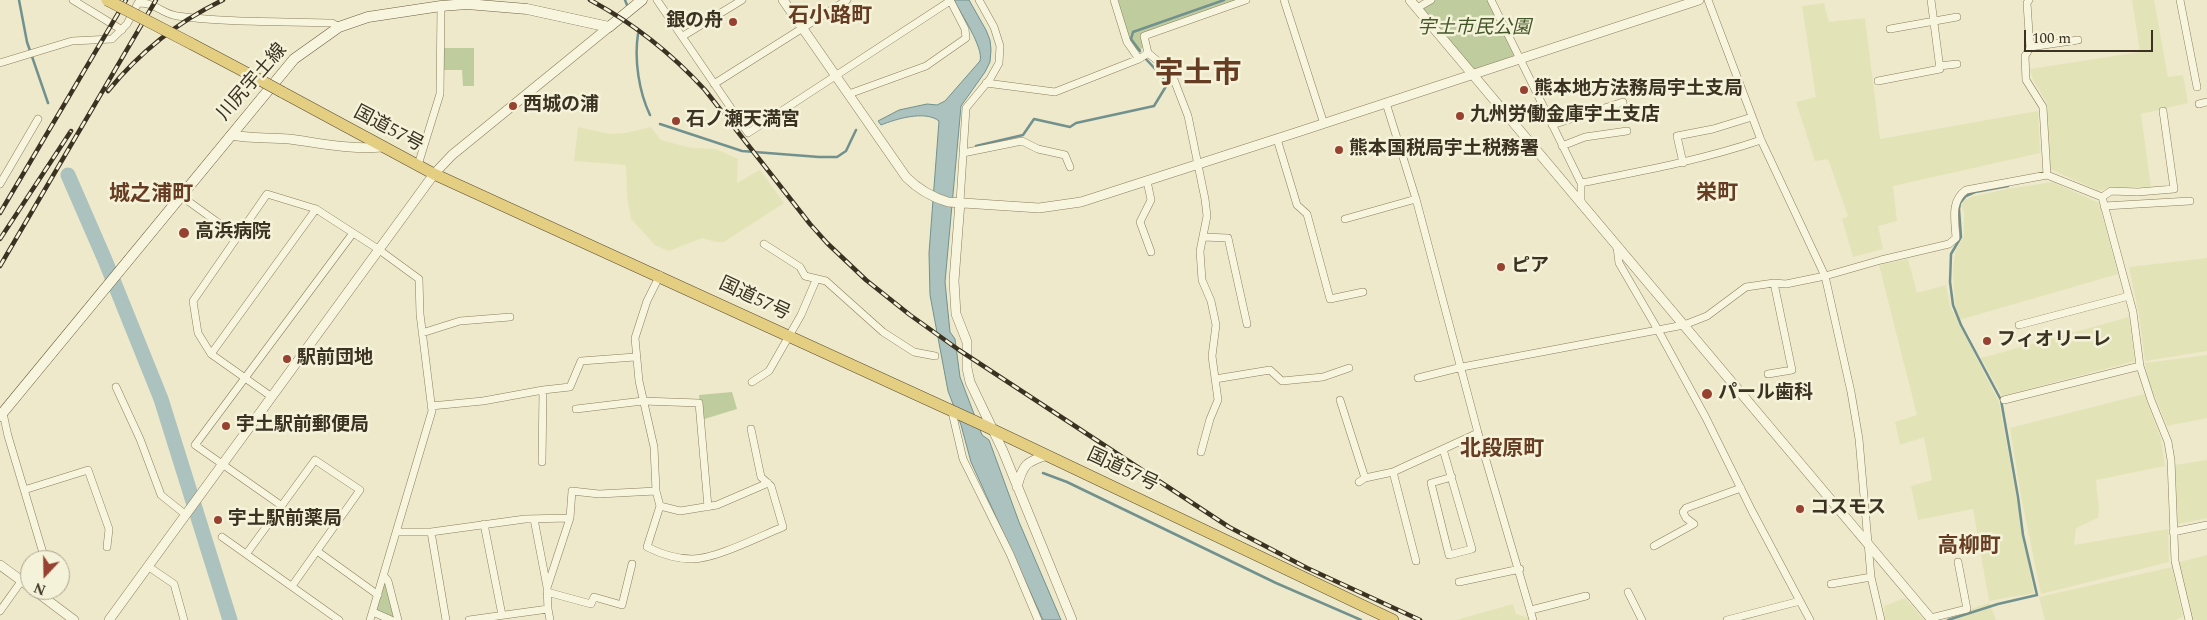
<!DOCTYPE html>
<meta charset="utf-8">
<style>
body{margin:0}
#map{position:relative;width:2207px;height:620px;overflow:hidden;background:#eee9ca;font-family:Spectral,serif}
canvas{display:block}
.north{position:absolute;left:20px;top:550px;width:50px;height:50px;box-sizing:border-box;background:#f5f2da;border:1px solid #aba590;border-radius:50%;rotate:201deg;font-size:14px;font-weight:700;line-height:20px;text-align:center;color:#3b3222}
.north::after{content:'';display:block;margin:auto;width:18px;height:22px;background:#974131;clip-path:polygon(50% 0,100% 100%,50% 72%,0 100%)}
.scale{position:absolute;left:2024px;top:30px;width:129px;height:22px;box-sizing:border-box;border:2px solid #3b3222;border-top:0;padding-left:6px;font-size:15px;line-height:18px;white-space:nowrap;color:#3b3222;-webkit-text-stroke:4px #f5f2da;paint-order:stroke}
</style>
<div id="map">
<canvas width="2207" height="620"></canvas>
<div class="north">N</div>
<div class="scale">100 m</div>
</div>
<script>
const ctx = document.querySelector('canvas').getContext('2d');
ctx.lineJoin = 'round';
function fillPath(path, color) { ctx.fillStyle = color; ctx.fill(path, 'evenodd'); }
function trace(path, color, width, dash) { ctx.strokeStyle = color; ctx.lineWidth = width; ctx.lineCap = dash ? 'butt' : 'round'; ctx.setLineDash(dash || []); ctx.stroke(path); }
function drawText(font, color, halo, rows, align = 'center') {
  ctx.font = font + ' Spectral,"Noto Sans JP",serif'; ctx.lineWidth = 5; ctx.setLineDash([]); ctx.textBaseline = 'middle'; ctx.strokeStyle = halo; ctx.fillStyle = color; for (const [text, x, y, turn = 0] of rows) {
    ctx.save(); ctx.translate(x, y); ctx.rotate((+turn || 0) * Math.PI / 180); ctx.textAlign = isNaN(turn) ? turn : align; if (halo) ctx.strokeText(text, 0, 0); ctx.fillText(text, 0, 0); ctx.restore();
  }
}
fillPath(new Path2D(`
 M 2132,0 L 2154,0 L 2168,77 L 2183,75 L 2188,103 L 2141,114 L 2151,187 L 2112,187 L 2099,191 L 2050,169 L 2047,103 L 2033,80 L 2030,69 L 2140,52 Z
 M 1824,3 L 1829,22 L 1865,18 L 1880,139 L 2038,111 L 2040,153 L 1893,186 L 1897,221 L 1878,226 L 1883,249 L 1853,257 L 1842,219 L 1848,216 L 1828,159 L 1815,161 L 1796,102 L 1816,97 L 1802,6 Z
 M 578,127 L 610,134 L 625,133 L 651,127 L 661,140 L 692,148 L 716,149 L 738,159 L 737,183 L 760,170 L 784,203 L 724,242 L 716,242 L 702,238 L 669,251 L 655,245 L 631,219 L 627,196 L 626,165 L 574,161 Z
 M 2053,182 L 2099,203 L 2118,274 L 1959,320 L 1955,304 L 1953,271 L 1955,252 L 1964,236 L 1964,212 L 1960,203 L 1971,197 L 2007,189 Z
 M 2207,258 L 2207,351 L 2145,361 L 2139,315 L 2129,267 Z
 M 1908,259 L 1917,293 L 1946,285 L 1950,306 L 1999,402 L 2034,593 L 1989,601 L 1973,509 L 1918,520 L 1911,486 L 1932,480 L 1924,437 L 1900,445 L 1895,422 L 1917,415 L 1879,265 Z
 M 2129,317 L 2135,361 L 2002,396 L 1981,358 Z
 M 2207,355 L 2207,418 L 2167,426 L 2148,380 L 2145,363 Z
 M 2144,394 L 2161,439 L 2165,466 L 2096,480 L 2099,511 L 2098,518 L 2076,528 L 2074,545 L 2168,529 L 2169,562 L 2041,594 L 2021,496 L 2010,428 Z
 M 2207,460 L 2207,518 L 2178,524 L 2174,465 Z
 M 2207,555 L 2207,620 L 2192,620 L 2179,562 Z
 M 2172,567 L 2183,617 L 2175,620 L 2045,620 L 2039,597 Z
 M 1905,598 L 1924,620 L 1885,620 L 1884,606 Z
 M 1989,603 L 1996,620 L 1945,620 L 1944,618 Z
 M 1513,604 L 1516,614 L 1530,618 L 1531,620 L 1456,620 Z`), '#e3e3b8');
fillPath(new Path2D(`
 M 1118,0 L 1239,0 L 1142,35 L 1143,47 L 1140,51 L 1135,49 L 1129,38 Z
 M 1431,0 L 1491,0 L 1521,58 L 1474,74 L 1417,8 Z
 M 441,48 L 474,48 L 474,86 L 463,86 L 462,70 L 441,70 Z
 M 732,392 L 737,409 L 701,420 L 699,395 Z
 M 384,576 L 398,620 L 391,620 L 373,612 Z`), '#bfcc9e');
const water = new Path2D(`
 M 954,0 L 969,0 L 986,30 L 990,40 L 991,50 L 990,62 L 985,72 L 961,106 L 945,282 L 950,332 L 955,339 L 960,377 L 982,435 L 989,440 L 1019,522 L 1061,620 L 1043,620 L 971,462 L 961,425 L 948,391 L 930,295 L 929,253 L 939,121 C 925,110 896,119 881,125 L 878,121 L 899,110 L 927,104 L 937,105 L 945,101 L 980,61 C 984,48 961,14 954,0 Z`);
fillPath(water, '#abc2bf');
trace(water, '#71918e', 1);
trace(new Path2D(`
 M 19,0 L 27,42 L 48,103
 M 625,0 L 627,5
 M 638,34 C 634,60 639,92 650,115
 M 1140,51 L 1131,39 L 1133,32 L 1224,0
 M 660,124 L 742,151 L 819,157 L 837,157 L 846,151 L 856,130
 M 976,146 L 1023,135 L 1034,119 L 1070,127 L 1076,123 L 1154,106 L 1168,83 L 1145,58
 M 1043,473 L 1067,482 L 1276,583 L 1361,620
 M 1948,620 L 1998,604 L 2037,595 L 2023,535 L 2018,497 L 2001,400 L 1961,325 L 1953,305 L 1950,282 L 1951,254 L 1961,237 L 1959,209 L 1960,203 L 1966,196 L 1975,192 L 2008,186`), '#71918e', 2.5);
trace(new Path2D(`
 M 68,175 L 105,260 L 161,399 L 230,620`), '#abc2bf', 15);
const minor = new Path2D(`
 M 73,0 L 122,30
 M 657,0 L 748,133 L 950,1
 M 1114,0 L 1127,42 L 1139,59
 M 1284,0 L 1324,124
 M 1491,0 L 1581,183 L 1581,204
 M 1708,0 L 1761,140 L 1825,276 L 1851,392 L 1859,439 L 1871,577 L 1881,620
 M 2029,0 L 2027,3 L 2030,48 L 2025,56 L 2026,80 L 2043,107 L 2047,175
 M 2180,0 L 2197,87
 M 1417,8 L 1431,0
 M 1890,29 L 1957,17
 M 683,36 L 742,0
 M 2030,47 L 2078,40
 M 0,63 L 72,41 L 112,39 L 127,24 L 138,3 C 155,2 162,14 177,16 C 229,23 281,21 332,23 L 339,27
 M 1939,66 L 1957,64
 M 1878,81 L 1940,69 L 1931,0
 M 986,83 L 1055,92 L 1139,59 L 1148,53
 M 714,84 L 847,0
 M 849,94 L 926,66 L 966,38 L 965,29 L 950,0
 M 1386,103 L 1416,199 L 1478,433 L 1533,620
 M 2199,104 L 2207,102
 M 1552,125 L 1623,102
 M 1277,139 L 1297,205 L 1307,214 L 1330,299 L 1363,292
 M 1562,146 L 1585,137 L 1627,131
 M 963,153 L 1022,141 L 1038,149 L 1065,155 L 1070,167
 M 1683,163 L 1677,136 L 1713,129 L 1752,117
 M 418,165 L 440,94 L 441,6
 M 1147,181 L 1151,200 L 1140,222 L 1151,252
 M 1581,183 C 1642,171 1702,160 1761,140
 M 0,184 L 38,119
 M 181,196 L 238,237
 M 2102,197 L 2111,191 L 2138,192 L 2174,189 L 2163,111
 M 960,202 L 966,108 L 990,79 L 999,63 L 1000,46 L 994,27 L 979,0
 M 2104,206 L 2190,201
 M 1345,219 L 1416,199
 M 1203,237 L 1228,238 L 1247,324
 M 764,244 L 800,267 L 805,276 L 826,281 L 883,332 L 914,352 L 935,356
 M 1617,247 L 1619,263 L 1658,330 L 1706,418 L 1752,511 L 1810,620
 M 660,275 L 647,301 L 635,338 L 639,381 L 654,447 L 656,491 L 660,506 L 647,547 C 661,554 676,559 692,559 C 716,559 760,536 783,527 L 771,486 L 761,477 L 751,429
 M 2019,325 L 2129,296
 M 422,333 L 460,321 L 510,317
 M 211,354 L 316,209
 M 1768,374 L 1792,370 L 1774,283
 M 1418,378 L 1462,367 L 1684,325 L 1707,316 L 1746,287 L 1774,283 L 1786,284 L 1825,276 L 1881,260 L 1949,244 L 1956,238 C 1955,220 1950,201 1966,190 L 2047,175 L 2102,197 L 2133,312 L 2140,366 L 2151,400 L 2168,442 L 2171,460 L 2175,561 L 2189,620
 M 1215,379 L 1270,370 L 1282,381 L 1323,377 L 1349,368
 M 752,382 L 769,371 L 801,315 L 816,280
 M 116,387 L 140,439 L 161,495 L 186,515
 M 543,390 L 570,387 L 581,361 L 635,357
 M 272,397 L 211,354 L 198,333 L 193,301 L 267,194 L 316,209 L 378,249 L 419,279 L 420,314 L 432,411 L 370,620
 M 1340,400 L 1365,478
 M 2004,400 L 2140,366
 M 431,406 L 483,401 L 543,390 L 542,462
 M 576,409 L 643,401 L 699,403 L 708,507
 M 952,412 L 963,459 L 1010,554 L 1038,620
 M 3,413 L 8,436 L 43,553 L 37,560
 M 1443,449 L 1472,549 L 1449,555 L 1431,483 L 1452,477
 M 1201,452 L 1210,419 L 1218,400 L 1212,356 L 1216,325 L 1211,301 L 1202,280 L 1200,251 L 1207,216 L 1205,199 L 1188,116 L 1171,72 L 1148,53 L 1144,36 L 1246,0
 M 1393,472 L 1416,561
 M 1359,482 L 1365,478 L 1393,472 L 1478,433
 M 24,490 L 88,470 L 109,529 L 107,547
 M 282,506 L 195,445 L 353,233
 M 660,506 L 680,511 L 717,505 L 768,483
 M 534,519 L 547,587
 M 484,524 L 502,615
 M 398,532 L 431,532 L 525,519 L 570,518
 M 431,532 L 446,620
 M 2173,532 L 2207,525
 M 222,537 L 339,620
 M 1654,546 L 1694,524 L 1686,518 L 1683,512 L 1686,508 L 1741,488
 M 317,551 L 378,595
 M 247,553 L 315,460 L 360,490 L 292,586
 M 149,567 L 174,584 L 184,620
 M 384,576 L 388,581 L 398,620
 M 1459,582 L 1520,569
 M 1831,584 L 1871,577
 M 547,592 L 591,604 L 594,597 L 622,605 L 632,564
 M 1628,592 L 1642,620
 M 548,609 L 550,620
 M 1531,610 L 1586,596
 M 0,611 L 30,569
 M 373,612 L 391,620
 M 1931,618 L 1967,609 L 1958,562
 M 469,620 L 548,609 L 547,588 L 570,518 L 572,491 L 599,494 L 656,491
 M 1727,620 L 1800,601`);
const tertiary = new Path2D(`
 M 783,0 L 906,177 C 919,190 931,197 948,202 L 1039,208 L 1081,202 L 1301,131 L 1699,0
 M 1410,0 L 1932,620
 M 231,135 C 251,139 270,137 289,139 C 320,143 351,150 382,147
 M 960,202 L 954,281 L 956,314 L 967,342 L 967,368 L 970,382 L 1003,451 L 1072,620
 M 1017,487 C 1023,464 1026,462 1047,455
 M 0,565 L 30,587
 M 34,590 L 74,620
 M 109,620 L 434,174 L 452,155 L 609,27`);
const secondary = new Path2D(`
 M 0,416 L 294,59 L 339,27 L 368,17 L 441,6 L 467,4 L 527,9 L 609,27 L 642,0`);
const trunk = new Path2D(`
 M 190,43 L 262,81
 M 282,92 L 434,174 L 983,425 L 1393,620`);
trace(minor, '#8a7d5f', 8);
trace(tertiary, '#8a7d5f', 10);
trace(secondary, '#6c5e42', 11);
trace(trunk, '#584b32', 12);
trace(minor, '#f8f5de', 7);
trace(tertiary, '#f8f5de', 9);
trace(secondary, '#f8f5de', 10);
trace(trunk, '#e3ce82', 11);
const rail = new Path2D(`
 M 590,0 C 633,23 672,54 705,90 L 810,224 L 827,243 L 866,280 L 910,315 L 959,350 L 1229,527 L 1307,568 L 1420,620
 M 108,91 C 139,53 179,21 223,0
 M 0,213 L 126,0
 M 0,239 L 71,131
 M 0,266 L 156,0`);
trace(rail, '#3b3222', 4.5);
trace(rail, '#f5f2da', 2.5, [8]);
const trunkBridge = new Path2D(`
 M 107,0 L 190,43
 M 262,81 L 282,92`);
trace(trunkBridge, '#584b32', 12, []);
trace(trunkBridge, '#e3ce82', 11);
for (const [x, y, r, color] of [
 [733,22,5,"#974131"],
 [1524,90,5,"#974131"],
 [513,106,5,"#974131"],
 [1460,116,5,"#974131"],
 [676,121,5,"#974131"],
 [1339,150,5,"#974131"],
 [184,233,6,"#974131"],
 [1501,267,5,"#974131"],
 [1987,341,5,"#974131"],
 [287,359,5,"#974131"],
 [1707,394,6,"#974131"],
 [226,426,5,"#974131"],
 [1800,509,5,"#974131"],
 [218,520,5,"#974131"]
]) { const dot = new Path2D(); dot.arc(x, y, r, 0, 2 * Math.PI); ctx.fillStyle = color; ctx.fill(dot); trace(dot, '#f5f2da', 2); }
drawText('bold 19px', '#3b3222', '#f5f2da', [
 ["銀の舟",723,22,"right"],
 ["熊本地方法務局宇土支局",1534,90],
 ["西城の浦",523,106],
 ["九州労働金庫宇土支店",1470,116],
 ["石ノ瀬天満宮",686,121],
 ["熊本国税局宇土税務署",1349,150],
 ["高浜病院",195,233],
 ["ピア",1511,267],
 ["フィオリーレ",1997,341],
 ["駅前団地",297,359],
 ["パール歯科",1718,394],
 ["宇土駅前郵便局",236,426],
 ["コスモス",1810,509],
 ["宇土駅前薬局",228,520]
], 'left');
drawText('italic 19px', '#445729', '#f5f2da', [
 ["宇土市民公園",1474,29]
]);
drawText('19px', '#3b3222', '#f5f2da', [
 ["川尻宇土線",253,83,-49],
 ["国道57号",388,130,28],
 ["国道57号",754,300,25],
 ["国道57号",1122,471,25]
]);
drawText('bold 21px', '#663c22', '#f5f2da', [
 ["石小路町",830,18],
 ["栄町",1717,195],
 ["城之浦町",151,196],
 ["北段原町",1502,451],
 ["高柳町",1969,548]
]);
drawText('bold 29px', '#663c22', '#f5f2da', [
 ["宇土市",1198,76]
]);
</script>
